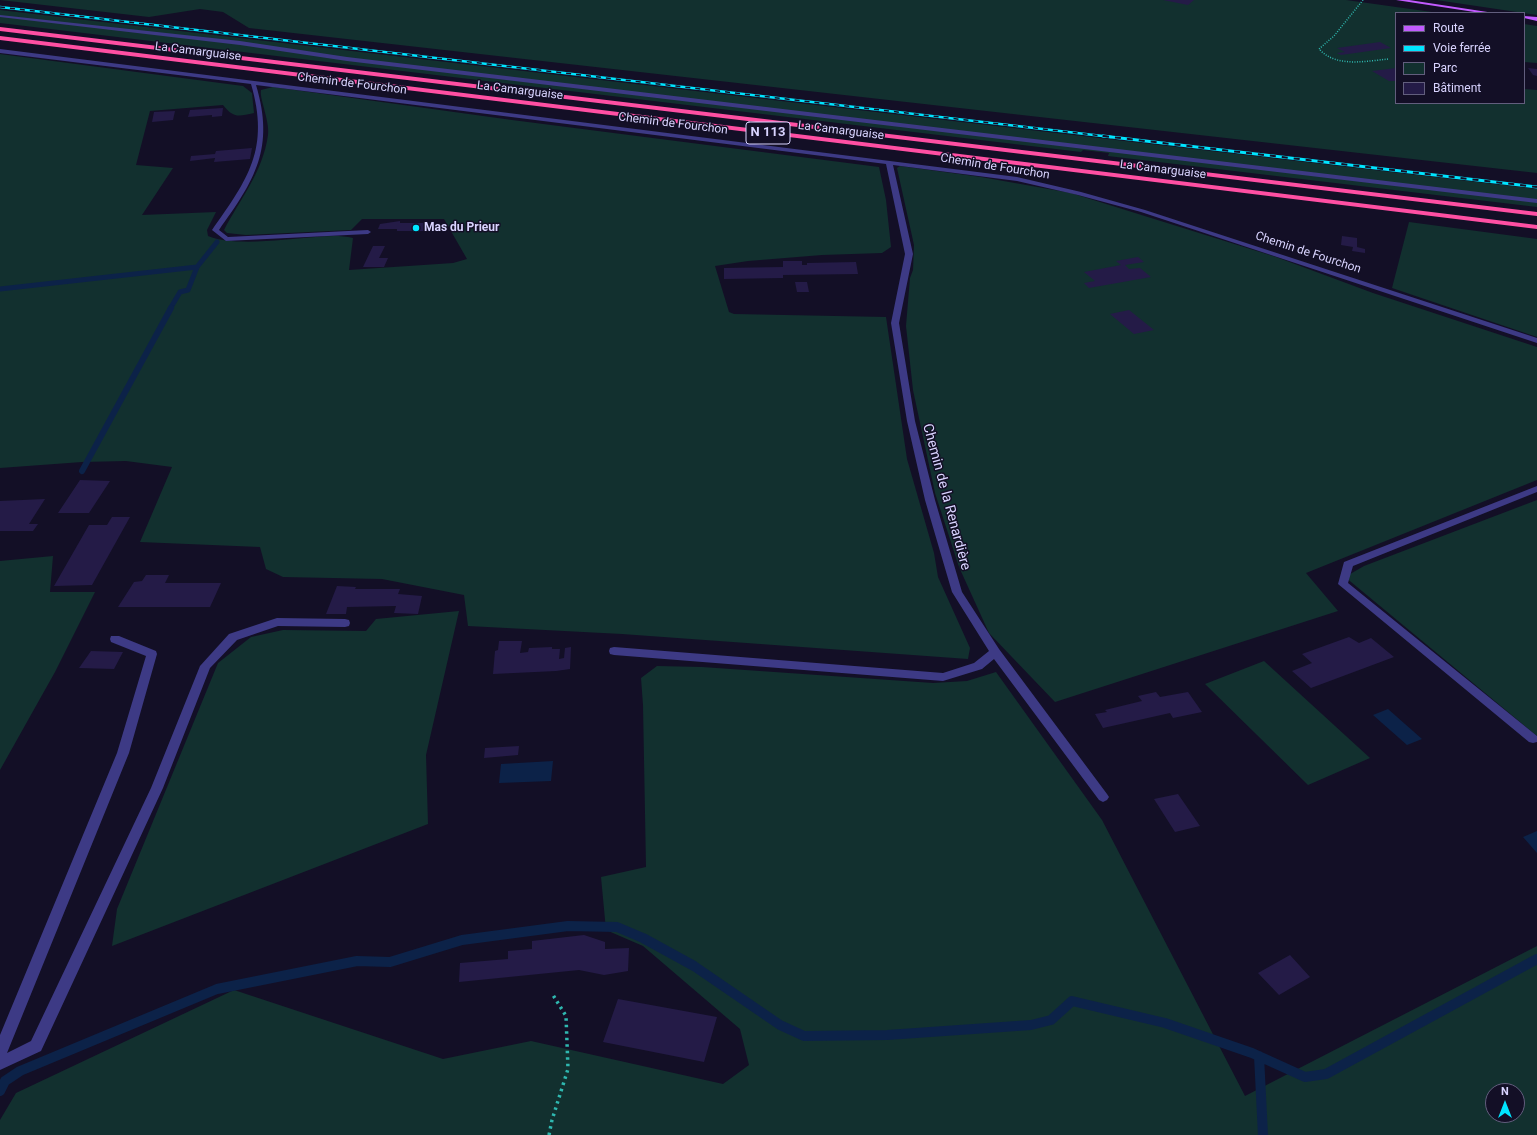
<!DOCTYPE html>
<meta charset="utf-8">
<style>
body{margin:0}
#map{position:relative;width:1537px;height:1135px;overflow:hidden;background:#130f26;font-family:Roboto,sans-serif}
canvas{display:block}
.legend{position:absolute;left:1395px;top:12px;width:130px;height:92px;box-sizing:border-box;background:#130f26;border:1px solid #625e7d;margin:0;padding:5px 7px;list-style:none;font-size:12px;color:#d9d4ff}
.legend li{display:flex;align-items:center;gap:8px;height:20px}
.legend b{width:20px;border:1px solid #625e7d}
.north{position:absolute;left:1485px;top:1083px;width:40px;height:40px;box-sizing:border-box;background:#130f26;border:1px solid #625e7d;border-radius:50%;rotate:0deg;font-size:11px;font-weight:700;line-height:16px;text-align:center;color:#d9d4ff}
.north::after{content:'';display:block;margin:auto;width:14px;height:18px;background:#00e5ff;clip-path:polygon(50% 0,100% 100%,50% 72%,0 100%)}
</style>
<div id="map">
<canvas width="1537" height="1135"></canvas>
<ul class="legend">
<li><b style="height:5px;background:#c25bff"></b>Route</li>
<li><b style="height:5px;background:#00e5ff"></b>Voie ferrée</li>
<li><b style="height:11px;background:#12302f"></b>Parc</li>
<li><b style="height:11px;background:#241b47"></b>Bâtiment</li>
</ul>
<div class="north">N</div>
</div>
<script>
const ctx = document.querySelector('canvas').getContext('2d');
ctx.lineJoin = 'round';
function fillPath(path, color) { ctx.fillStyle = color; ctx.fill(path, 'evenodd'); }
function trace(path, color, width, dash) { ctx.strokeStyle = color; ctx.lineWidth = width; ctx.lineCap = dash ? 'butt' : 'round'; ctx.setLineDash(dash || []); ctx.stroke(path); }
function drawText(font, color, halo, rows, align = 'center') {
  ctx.font = font + ' Roboto,sans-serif'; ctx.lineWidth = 3; ctx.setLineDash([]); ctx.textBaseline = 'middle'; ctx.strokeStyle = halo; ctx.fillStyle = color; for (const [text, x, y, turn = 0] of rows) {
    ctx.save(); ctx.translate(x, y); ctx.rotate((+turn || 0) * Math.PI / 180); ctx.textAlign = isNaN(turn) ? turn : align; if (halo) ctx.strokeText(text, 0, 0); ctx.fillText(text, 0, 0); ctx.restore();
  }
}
fillPath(new Path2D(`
 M 0,0 L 1346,0 L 1439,13 L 1396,13 L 1396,103 L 1524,103 L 1524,89 L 1537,90 L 1537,173 L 249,28 L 223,12 L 200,9 L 149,17 Z
 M 1436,0 L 1537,0 L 1537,15 Z
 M 0,10 L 1537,189 L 1537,207 L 1108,156 L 1109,153 L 1083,150 L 1081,152 L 0,23 Z
 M 1524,24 L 1537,26 L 1537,63 L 1524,62 Z
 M 0,54 L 243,86 L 252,93 L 254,113 C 239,116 234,119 223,105 L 150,111 L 136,165 L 173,168 L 142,215 L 216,212 L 207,230 L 208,236 C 235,247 286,239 316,237 C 328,236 340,235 353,238 L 349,270 L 453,263 L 467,259 L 444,219 L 362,219 L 351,230 L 246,235 L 227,233 L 224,230 C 240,199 263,172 268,135 C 270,121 259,98 261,90 L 273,87 L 512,120 L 879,167 L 886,200 L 891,247 L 882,253 L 822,255 L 748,261 L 715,266 L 729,312 L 734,314 L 886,317 L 907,459 L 934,553 L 938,577 L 970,648 L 968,659 L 622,634 L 468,626 L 464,595 L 382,579 L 283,577 L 266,569 L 260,547 L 140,542 L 172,467 L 126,461 L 82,462 L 0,468 Z
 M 900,166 L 981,177 L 1071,193 L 1276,257 L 1373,293 L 1537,347 L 1537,480 L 1306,573 L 1338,611 L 1055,702 L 989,633 L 959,567 L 935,493 L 913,390 L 906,326 L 910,278 L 913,270 L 914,245 L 897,168 Z
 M 1409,222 L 1537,239 L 1537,337 L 1392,288 Z
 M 1537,500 L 1537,736 L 1345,577 L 1364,566 Z
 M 53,556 L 50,592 L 95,592 L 55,672 L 0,770 L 0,561 Z
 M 459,611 L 426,755 L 428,824 L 112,946 L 117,909 L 218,663 L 251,637 L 283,630 L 366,631 L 376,619 Z
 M 1264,661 L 1370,758 L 1308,785 L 1205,684 Z
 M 657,666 L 702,667 L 933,683 L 967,681 L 996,672 L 1102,820 L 1245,1096 L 1537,946 L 1537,1135 L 0,1135 L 0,1120 L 16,1093 L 234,990 L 443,1059 L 531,1041 L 723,1084 L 749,1065 L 740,1029 L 643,946 L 606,930 L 601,877 L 646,867 L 643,705 L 641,678 ZM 1493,1091 L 1517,1091 L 1517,1115 L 1493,1115 Z`), '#12302f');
fillPath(new Path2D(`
 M 1388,709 L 1422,739 L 1407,745 L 1373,715 Z
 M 553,761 L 551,781 L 499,783 L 501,764 Z
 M 1537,831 L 1537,853 L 1523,837 Z`), '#0c2248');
trace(new Path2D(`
 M 0,289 L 197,267
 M 170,309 L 180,292 L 188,290 L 197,267 L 217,242`), '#0c2248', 5);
trace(new Path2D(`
 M 82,471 L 171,308`), '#0c2248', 6);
trace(new Path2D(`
 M 1259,1056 L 1263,1135
 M 0,1091 L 5,1081 L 20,1071 L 217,989 L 357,961 L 390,962 L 462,940 L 568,926 L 617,927 L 643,938 L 694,966 L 780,1025 L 804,1036 L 887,1035 L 1031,1025 L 1051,1020 L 1072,1001 L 1165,1023 L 1252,1053 L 1305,1077 L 1326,1074 L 1537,959`), '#0c2248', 10);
fillPath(new Path2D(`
 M 1163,0 L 1194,0 L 1188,5 Z
 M 1380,42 L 1391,48 L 1341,55 L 1337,53 L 1345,52 L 1337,48 Z
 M 1396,68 L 1396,81 L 1389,81 L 1372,71 Z
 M 1528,68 L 1537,69 L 1537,76 L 1533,75 Z
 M 223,108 L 222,116 L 212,117 L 212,115 L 188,117 L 190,110 Z
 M 175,111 L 173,120 L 152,122 L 154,112 Z
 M 252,148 L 250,159 L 214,162 L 215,158 L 190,161 L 191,156 L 215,154 L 216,151 Z
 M 400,221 L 400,223 L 432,223 L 429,231 L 397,231 L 397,229 L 378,229 L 380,224 Z
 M 1342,236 L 1357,238 L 1357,247 L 1365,249 L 1365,253 L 1352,251 L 1353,247 L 1341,245 Z
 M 373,246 L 385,246 L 379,258 L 388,258 L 384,267 L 363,267 Z
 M 1138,257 L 1144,262 L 1125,265 L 1129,269 L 1140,268 L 1151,277 L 1089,288 L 1084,283 L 1095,281 L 1084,272 L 1121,265 L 1116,261 Z
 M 783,261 L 802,261 L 802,265 L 807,265 L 807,263 L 856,262 L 858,274 L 783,275 L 783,278 L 724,279 L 724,268 L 783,267 Z
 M 795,282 L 807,282 L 809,292 L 797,292 Z
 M 1129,310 L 1154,330 L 1134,334 L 1110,314 Z
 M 80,480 L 110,481 L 89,513 L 58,513 Z
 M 45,499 L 29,524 L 38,524 L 33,531 L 0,531 L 0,501 Z
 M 112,517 L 130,517 L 92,585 L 54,586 L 89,525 L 107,525 Z
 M 146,575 L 169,575 L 165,583 L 221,583 L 210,607 L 118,607 L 134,582 L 142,581 Z
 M 337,586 L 356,587 L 355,589 L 400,589 L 398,594 L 422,596 L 418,614 L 394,613 L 396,606 L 347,607 L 346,614 L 326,614 Z
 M 1349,637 L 1359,643 L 1371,638 L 1394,657 L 1311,688 L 1292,671 L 1312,663 L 1302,654 Z
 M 499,641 L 522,641 L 520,653 L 528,652 L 529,648 L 552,647 L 552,649 L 560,649 L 559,659 L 564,658 L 565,648 L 571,647 L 570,669 L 556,671 L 493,674 L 495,651 L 498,650 Z
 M 91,651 L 123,652 L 114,669 L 79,668 Z
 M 1156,692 L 1160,697 L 1188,692 L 1202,712 L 1173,718 L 1170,713 L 1103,728 L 1095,714 L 1107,712 L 1105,710 L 1142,701 L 1138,696 Z
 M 519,746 L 518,755 L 484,758 L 485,748 Z
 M 1178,794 L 1200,826 L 1175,832 L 1154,799 Z
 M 584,935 L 605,942 L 605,949 L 629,948 L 628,971 L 604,975 L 579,970 L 459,982 L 460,963 L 508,959 L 508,951 L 532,949 L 532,941 Z
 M 1290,955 L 1310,977 L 1279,995 L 1258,973 Z
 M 618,999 L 717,1017 L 704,1062 L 603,1042 Z`), '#241b47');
trace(new Path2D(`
 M 1363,0 L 1334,36 L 1319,49 C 1336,68 1366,61 1389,59`), '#2fb8b0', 1.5, [1, 1.5]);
trace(new Path2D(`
 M 549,1135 L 552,1120 L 568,1069 L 566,1016 L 553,995`), '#2fb8b0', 3.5, [2.5, 4]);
fillPath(new Path2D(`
 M 0,15 L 240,41 L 347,57 L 1537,199 L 1537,203 L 347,61 L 240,45 L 0,17 Z
 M 0,49 L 1017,177 L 1081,192 L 1145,210 L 1537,338 L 1537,343 L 1141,212 L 1078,195 L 1017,181 L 893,165 L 913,254 L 899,323 L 915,421 L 935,500 L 962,592 L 999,649 L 1107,794 L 1109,797 L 1107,800 L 1103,802 L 1099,800 L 994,659 L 982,669 L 943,681 L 614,655 L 610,654 L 609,651 L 610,648 L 614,647 L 943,673 L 974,663 L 989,651 L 952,592 L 925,500 L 907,421 L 891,323 L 905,254 L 886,164 L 256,85 C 275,148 255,180 219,230 L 228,237 L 368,230 L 371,232 L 368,234 L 226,241 L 212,230 C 248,179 270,149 251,84 L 0,53 Z
 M 1537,486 L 1537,492 L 1353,566 L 1348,583 L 1537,736 L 1537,742 L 1533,743 L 1529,742 L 1338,584 L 1344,562 Z
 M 277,618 L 345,619 L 349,620 L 350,623 L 349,626 L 345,627 L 278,626 L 237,640 L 210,668 L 163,788 L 41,1051 L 0,1070 L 0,1035 L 117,753 L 146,656 L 111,642 L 110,639 L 111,636 L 119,636 L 156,651 L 157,654 L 129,753 L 7,1053 L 31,1041 L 151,788 L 200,666 L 229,634 Z`), '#3d3a85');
fillPath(new Path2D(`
 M 1396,0 L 1409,0 L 1494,13 L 1481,13 Z
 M 1524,16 L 1537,17 L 1537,21 L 1524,18 Z`), '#c25bff');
fillPath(new Path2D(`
 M 0,27 L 1537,212 L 1537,216 L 0,31 Z
 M 0,36 L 1537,225 L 1537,229 L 0,40 Z`), '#ff4fa3');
const railFar1 = new Path2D(`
 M 0,7 L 1111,137`);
const rail = new Path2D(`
 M 1103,136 L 1537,187`);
trace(railFar1, '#00e5ff', 2.5);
trace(rail, '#00e5ff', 3);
trace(railFar1, '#130f26', 1.5, [5]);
trace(rail, '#130f26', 2, [6]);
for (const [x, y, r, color] of [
 [416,228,4,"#00e5ff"]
]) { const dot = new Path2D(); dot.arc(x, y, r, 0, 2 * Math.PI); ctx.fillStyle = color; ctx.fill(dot); trace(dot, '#130f26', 1.5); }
drawText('12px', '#d9d4ff', '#130f26', [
 ["La Camarguaise",198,52,7],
 ["Chemin de Fourchon",352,84,7],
 ["La Camarguaise",520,91,7],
 ["Chemin de Fourchon",673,124,7],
 ["La Camarguaise",841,131,7],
 ["Chemin de Fourchon",995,167,9],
 ["La Camarguaise",1163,170,7],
 ["Chemin de Fourchon",1308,253,18]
]);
drawText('bold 12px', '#d9d4ff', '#130f26', [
 ["Mas du Prieur",424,228]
], 'left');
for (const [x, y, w] of [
 [768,133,44]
]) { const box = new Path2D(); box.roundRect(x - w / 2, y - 11, w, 22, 3); ctx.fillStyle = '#130f26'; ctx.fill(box); trace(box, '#d9d4ff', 1); }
drawText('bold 13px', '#d9d4ff', null, [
 ["N 113",768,133]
]);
drawText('14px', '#d9d4ff', '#130f26', [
 ["Chemin de la Renardière",946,497,75]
]);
</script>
